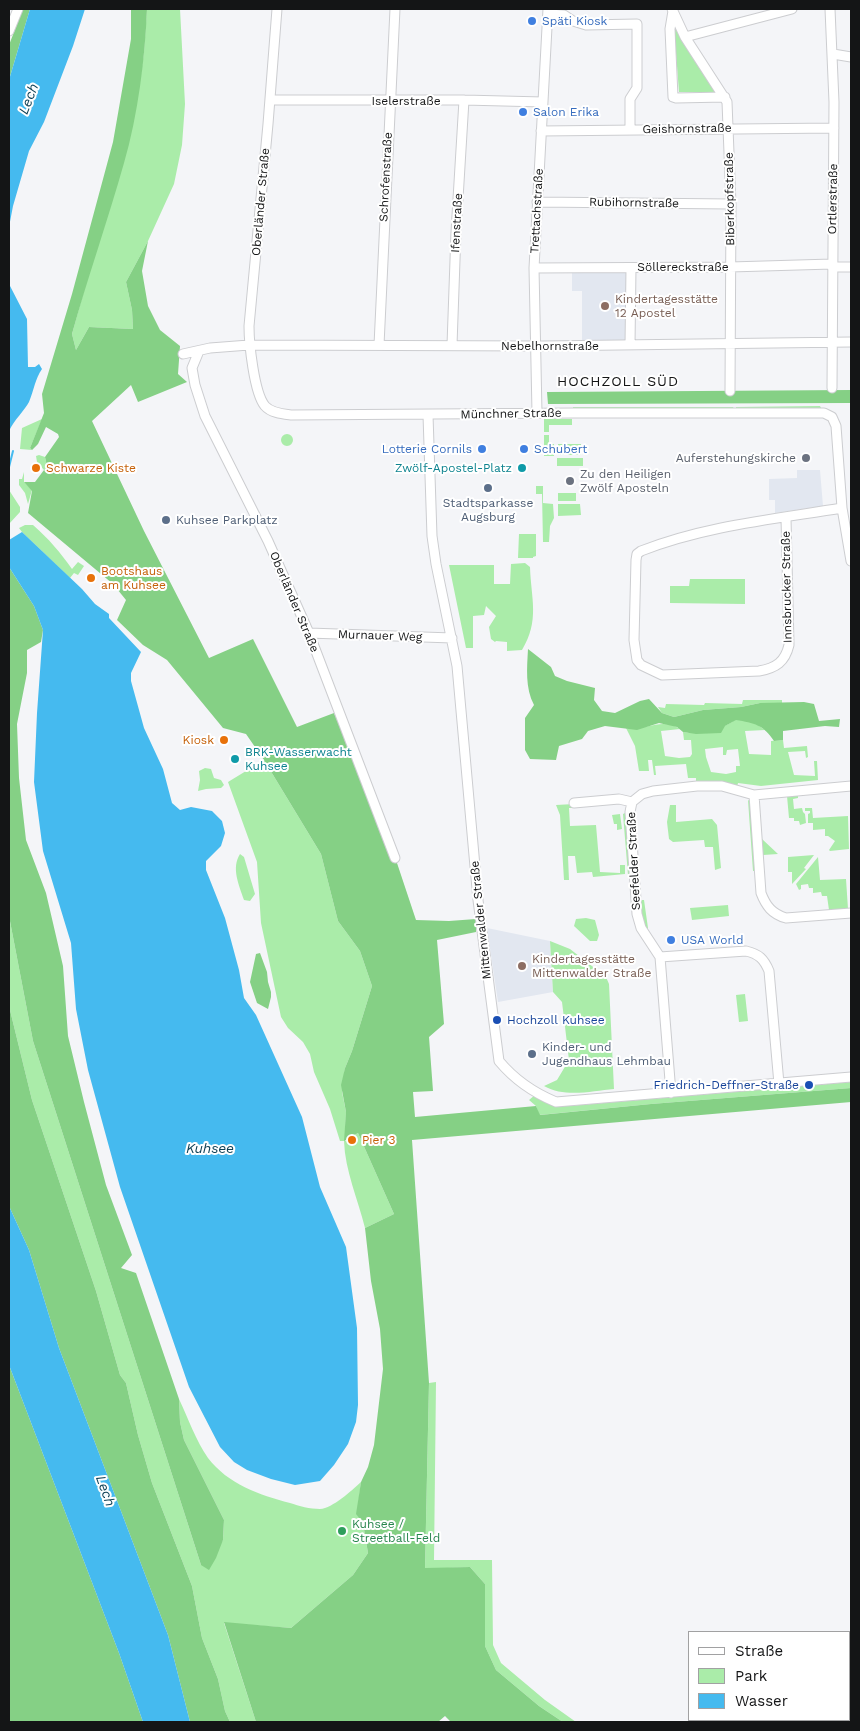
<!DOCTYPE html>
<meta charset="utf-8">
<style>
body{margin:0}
#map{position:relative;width:860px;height:1731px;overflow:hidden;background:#f4f5f8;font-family:"Work Sans",sans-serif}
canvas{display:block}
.frame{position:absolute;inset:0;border:10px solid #141516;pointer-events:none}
.legend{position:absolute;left:688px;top:1631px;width:162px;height:90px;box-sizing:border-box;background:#fff;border:1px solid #a1a1a2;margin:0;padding:6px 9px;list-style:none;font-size:15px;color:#141516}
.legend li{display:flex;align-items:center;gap:10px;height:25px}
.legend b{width:25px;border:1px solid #a1a1a2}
</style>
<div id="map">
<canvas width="860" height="1731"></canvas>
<div class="frame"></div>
<ul class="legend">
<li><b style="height:6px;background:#fff"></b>Straße</li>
<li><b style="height:14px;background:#aaeca9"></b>Park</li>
<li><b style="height:14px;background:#45baef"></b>Wasser</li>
</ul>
</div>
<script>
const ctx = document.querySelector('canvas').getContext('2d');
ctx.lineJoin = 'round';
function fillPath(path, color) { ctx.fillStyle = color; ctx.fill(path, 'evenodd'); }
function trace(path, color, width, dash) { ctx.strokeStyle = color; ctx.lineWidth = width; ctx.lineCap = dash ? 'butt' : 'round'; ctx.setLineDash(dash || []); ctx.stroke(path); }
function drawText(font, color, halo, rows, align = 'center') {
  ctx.font = font + ' "Work Sans",sans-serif'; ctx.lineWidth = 4; ctx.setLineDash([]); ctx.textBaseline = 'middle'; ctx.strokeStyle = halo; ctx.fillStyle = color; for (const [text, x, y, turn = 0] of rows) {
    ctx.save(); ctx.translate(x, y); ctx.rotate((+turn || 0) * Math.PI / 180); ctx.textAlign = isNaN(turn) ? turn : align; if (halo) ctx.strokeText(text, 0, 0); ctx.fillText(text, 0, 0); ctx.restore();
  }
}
fillPath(new Path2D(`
 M 627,271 L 628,341 L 582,340 L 582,291 L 572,291 L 572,273 Z
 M 797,470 L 820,470 L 823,506 L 775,513 L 775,500 L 769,500 L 769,479 L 797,478 Z
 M 487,928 L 550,941 L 553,992 L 498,1002 Z`), '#e2e7f0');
fillPath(new Path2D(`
 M 147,9 L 180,9 L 185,104 L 182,145 L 174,184 L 148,241 L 126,282 L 132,310 L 133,329 L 89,327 L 76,350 L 72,334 L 138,95 L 144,52 Z
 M 674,27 L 718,92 L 679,92 Z
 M 820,406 L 821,408 L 736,409 L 736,407 Z
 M 573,407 L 733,407 L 734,409 L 573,409 Z
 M 42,419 L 30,448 L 32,450 L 20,449 L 22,428 Z
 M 544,419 L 572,419 L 572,425 L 549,425 L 549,432 L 544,432 Z
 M281 440a6 6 0 1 1 12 0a6 6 0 1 1-12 0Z
 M 544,435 L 549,435 L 549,444 L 554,444 L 554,456 L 544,456 Z
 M 558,444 L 581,444 L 581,455 L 558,455 Z
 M 39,455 L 45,457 L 47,466 L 44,470 L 37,462 L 36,456 Z
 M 557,458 L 583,458 L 583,466 L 557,466 Z
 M 24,472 L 24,482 L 32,490 L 28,504 L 25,493 L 19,485 L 19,479 L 22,479 Z
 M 536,486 L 543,486 L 543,503 L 553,504 L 554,518 L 550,526 L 549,542 L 543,542 L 542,494 L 536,494 Z
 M 9,490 L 20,507 L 20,512 L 9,524 Z
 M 558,493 L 576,493 L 576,501 L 558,501 Z
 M 558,504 L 580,504 L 581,515 L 558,516 Z
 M 25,525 L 33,525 C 49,539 60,552 72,569 L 78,562 L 84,566 L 78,575 L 74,573 L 70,578 L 22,532 L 19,528 Z
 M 519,534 L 536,534 L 536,556 L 533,557 L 533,558 L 518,558 Z
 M 525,563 L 530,567 C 531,599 540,620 522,650 L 507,651 L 507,642 L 496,641 L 495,642 L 491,639 L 489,627 L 496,616 L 486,606 L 484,615 L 473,616 L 473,648 L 466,648 L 449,565 L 494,565 L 494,584 L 510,584 L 511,564 Z
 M 690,579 L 745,579 L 745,604 L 670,603 L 670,586 L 689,586 Z
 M 743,700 L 782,700 L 782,703 L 760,703 L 741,707 L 703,710 L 674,717 L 662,713 L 658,707 L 665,708 L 666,704 L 704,705 L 705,703 L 742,704 Z
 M 736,719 L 755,723 L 765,730 L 745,731 L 749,754 L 771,755 L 771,741 L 783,740 L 784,748 L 807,746 L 808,757 L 806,758 L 805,751 L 788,752 L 794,775 L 815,776 L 814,761 L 817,761 L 818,780 L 761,786 L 738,783 L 737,787 L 725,782 L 696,781 L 696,778 L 688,778 L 686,764 L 655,766 L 656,775 L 654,775 L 652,760 L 648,760 L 649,771 L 639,771 L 635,746 L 626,728 C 646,731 661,717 680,729 L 661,731 L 665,756 L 679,758 L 690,757 L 692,754 L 691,740 L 684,740 L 683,732 C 700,735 722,730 736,719 ZM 723,747 L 723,755 L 726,755 L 727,750 L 738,749 L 740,766 L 736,766 L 736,772 L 726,774 L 711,772 L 706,757 L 705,749 Z
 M 264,760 L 321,854 L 338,921 L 360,951 L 372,986 L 352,1051 L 345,1068 L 342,1092 L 346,1112 L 345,1141 L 358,1133 L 394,1214 L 365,1228 C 358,1199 345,1171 344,1141 L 340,1141 L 330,1109 L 314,1072 L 310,1054 L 303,1042 L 288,1028 L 281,1017 L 261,923 L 257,862 L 228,782 Z
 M 205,768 L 211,769 L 214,778 L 221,780 L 224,785 L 221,788 L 206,789 L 198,791 L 200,780 L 199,771 Z
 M 798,795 L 798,798 L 793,799 L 794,809 L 802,808 L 803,812 L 805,814 L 806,823 L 800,825 L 799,821 L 794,821 L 794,818 L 789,818 L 787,796 Z
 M 748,800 L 751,802 L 756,871 L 753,871 Z
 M 574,804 L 575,808 L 569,808 L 570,826 L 596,825 L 600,872 L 620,873 L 620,865 L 625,865 L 625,874 L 593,877 L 592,872 L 577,873 L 575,856 L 568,856 L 569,880 L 564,880 L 560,815 L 556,805 Z
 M 670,805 L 676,805 L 676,822 L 712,819 L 717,825 L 721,868 L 715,870 L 713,847 L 705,847 L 704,840 L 673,842 L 669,839 L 667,822 Z
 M 805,808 L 812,808 L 813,818 L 848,816 L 849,849 L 830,851 L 829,850 L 835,841 L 828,836 L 825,836 L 825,829 L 813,830 L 813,823 L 808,823 L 808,814 L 810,813 L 810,811 L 805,811 Z
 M 625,813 L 630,873 L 628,875 L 623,814 Z
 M 620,814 L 622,829 L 617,830 L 617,824 L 614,824 L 612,815 Z
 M 762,839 L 778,854 L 763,855 Z
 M 240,854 L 244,857 L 255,894 L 250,901 L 244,900 C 239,885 231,868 240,854 Z
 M 814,855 L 804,868 L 806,869 L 792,884 L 792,872 L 788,872 L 788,857 Z
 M 818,857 L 820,880 L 846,879 L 848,909 L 829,910 L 827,896 L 822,896 L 821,892 L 813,893 L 813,888 L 809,888 L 808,884 L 801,885 L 801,889 L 799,890 L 796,884 Z
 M 641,900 L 644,900 L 648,928 L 647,930 L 642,917 Z
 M 728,905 L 729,916 L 692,920 L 690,908 Z
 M 9,916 L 33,1041 L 201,1565 L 220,1545 L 223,1540 L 224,1520 L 184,1440 L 180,1422 L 179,1399 C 188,1418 196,1441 208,1458 C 228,1484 259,1495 290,1503 C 299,1506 310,1509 320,1509 C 333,1508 351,1491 361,1482 L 357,1514 L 363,1523 L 368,1553 L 353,1575 L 291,1628 L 224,1623 L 256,1722 L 230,1722 L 225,1711 L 218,1679 L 202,1638 L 192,1586 L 152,1483 L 138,1435 L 126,1383 L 120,1375 L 96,1291 L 32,1100 L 9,1006 Z
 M 586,918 L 595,920 L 599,935 L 597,941 L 590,941 L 574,926 L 576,919 Z
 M 550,941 L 570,949 L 606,977 L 609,984 L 614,1089 C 592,1091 565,1098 544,1086 L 557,1080 L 569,1060 L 562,1002 L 553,992 Z
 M 745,994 L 748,1021 L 739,1022 L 736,995 Z
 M 851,1082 L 851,1088 L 651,1104 L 539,1115 L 536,1106 L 529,1100 L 535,1095 L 558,1106 L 568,1106 Z
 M 436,1382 L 434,1560 L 492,1560 L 493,1645 L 501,1663 L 545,1700 L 576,1722 L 563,1722 L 539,1706 L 496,1670 L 485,1646 L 485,1584 L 470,1567 L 425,1569 L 429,1383 Z`), '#aaeca9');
fillPath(new Path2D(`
 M 23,9 L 30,9 L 9,80 L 9,45 Z
 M 131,9 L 147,9 C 145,59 138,115 124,163 C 108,220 88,276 72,334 L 76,350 L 89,327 L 133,329 L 132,310 L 126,282 L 148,241 L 142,271 L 148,306 L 160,330 L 180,346 L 178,374 L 187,382 L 138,402 L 131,385 L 92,421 L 144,531 L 209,658 L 253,639 L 297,727 L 334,713 L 391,845 L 416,920 L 449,921 L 476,919 L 476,932 L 437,940 L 444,1024 L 429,1037 L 433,1091 L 413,1092 L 415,1117 L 536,1106 L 540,1115 L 651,1104 L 851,1088 L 851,1102 L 412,1140 L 429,1383 L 425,1568 L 470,1567 L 485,1584 L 485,1646 L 496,1670 L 539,1706 L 563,1722 L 451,1722 L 445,1716 L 438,1722 L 256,1722 L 224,1622 L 291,1628 L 353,1575 L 368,1553 L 363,1523 L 356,1514 L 361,1482 L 368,1467 L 374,1445 L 383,1369 L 380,1329 L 371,1281 L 365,1228 L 394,1214 L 358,1133 L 344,1141 L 346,1112 L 341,1085 L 345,1068 L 352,1051 L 372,986 L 360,951 L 338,921 L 321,854 L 264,760 L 246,734 L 223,728 L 167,660 L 143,645 L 117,620 L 126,600 L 113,584 L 28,513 L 32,491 L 24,482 L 35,482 L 47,466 L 45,457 L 59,437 L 58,434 L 46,427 L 38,444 L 32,450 L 30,448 L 44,413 L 42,394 L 72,294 L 113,142 L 131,39 Z
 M 851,390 L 851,403 L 548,404 L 547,392 Z
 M 9,567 L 34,606 L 43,630 L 41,642 L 27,650 L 27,673 L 17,724 L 19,778 L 26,840 L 46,893 L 63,966 L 68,1036 L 84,1102 L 106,1185 L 132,1255 L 121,1268 L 136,1273 L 179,1399 L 180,1422 L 184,1440 L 224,1520 L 223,1540 L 216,1558 L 209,1570 L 201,1565 L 33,1041 L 9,916 Z
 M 528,649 L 551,667 L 555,676 L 567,681 L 595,688 L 594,700 L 602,711 L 615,713 L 640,701 L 649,699 L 662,713 L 674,717 L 703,710 L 741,707 L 760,703 L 804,702 L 814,704 L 819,721 L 840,719 L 839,727 L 825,726 L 783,731 L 783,740 L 774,741 C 764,725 754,723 736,720 L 725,726 L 721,733 L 696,734 L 683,732 L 677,727 L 659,723 L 637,730 L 605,726 L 588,731 L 582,739 L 559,746 L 556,760 L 530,759 L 525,750 L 525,718 L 534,705 C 525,688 527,668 528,649 Z
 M 260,953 L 267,972 L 268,982 L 271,992 L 271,997 L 268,1009 L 257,1003 L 250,982 L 256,954 Z
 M 9,1006 L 32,1100 L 96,1291 L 120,1375 L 126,1383 L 138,1435 L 152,1483 L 192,1586 L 202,1638 L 218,1679 L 225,1711 L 230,1722 L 190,1722 L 168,1635 L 59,1348 L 29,1250 L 9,1206 Z
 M 9,1365 L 119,1653 L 143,1722 L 9,1722 Z`), '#85d085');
fillPath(new Path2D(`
 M 30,9 L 85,9 L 73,46 L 44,122 L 29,151 L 13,206 L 9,227 L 9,80 Z
 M 9,284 L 27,319 L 28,367 L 35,367 L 39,364 L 42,369 C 35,379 34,390 29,402 C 25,410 14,420 9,431 Z
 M 22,532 L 82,589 L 95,604 L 109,614 L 109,618 L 141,652 L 131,673 L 131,681 L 144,728 L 163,769 L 172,803 L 180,810 L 191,807 L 212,811 L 222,821 L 225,833 L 221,846 L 206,861 L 206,870 L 225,918 L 239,970 L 244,998 L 256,1015 L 302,1117 L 320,1187 L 346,1247 L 357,1328 L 358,1405 L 356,1422 L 348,1444 L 334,1465 L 320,1481 L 295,1485 L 271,1479 L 247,1470 L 234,1462 L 220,1447 L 189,1387 L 120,1187 L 88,1070 L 76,1009 L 71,943 L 43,851 L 34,782 L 37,713 L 43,630 L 34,606 L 9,567 L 9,540 Z
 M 9,1206 L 29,1250 L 59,1348 L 168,1635 L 190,1722 L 143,1722 L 119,1653 L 9,1365 Z`), '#45baef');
trace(new Path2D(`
 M 9,467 L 13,451`), '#45baef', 2);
const minor = new Path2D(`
 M 277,9 L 268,124 L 249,326 C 249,343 254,393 265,406 C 271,413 283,414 291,415 L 574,413 L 824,413 L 832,417 L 836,426 L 842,508 L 851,561
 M 672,9 L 685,37 L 727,102 L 731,204 L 730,391
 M 830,9 L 834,102 L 832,388
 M 673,11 L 670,29 L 673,97 L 676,98 L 725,97
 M 548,14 L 564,15 L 573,21 L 586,25 L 637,24 L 637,88 L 630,99 L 630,130
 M 9,31 L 18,9
 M 685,37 L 792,9
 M 833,54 L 851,57
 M 270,100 L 464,100 L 543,102
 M 541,131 L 834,128
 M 537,202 L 731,204
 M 832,267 L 851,267
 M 534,268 L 730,267 L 832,264
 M 379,345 L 395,9
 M 452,345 L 456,232 L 464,100
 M 630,345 L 631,268
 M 199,351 L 192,368 L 195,385 L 205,416 L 268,541 L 309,633 L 395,858
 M 183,354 L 210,348 L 249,345 L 542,346 L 851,342
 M 537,413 L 534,268 L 548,9
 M 428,415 L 432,536 L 436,564 L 457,666 L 478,900 L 499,1061 C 514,1079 534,1093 556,1102 L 851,1077
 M 786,518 L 789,645 C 785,662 776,668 759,671 L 662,675 L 641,665 L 637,660 L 634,640 L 636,560 L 637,554 L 641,551 C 704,526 775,519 842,508
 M 309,633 L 452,638
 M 754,795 L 761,893 C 766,906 772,914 786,918 L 851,913
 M 574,803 L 619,799 L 632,802
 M 660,957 L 746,951 C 759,954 764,959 769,971 L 779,1084
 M 671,1093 L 660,957 L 641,928 L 637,914 L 630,812 L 632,802 L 642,794 L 653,791 L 697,786 L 722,786 L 754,795 L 851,786`);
trace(minor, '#cccdd0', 11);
trace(minor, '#fff', 9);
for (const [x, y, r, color] of [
 [532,21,5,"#3f7fe0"],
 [523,112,5,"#3f7fe0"],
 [605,306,5,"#8d6e63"],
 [482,449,5,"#3f7fe0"],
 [524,449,5,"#3f7fe0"],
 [806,458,5,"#6b7280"],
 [36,468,5,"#e8710a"],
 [522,468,5,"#0f9aa8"],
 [570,481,5,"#6b7280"],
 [488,488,5,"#5c6f8a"],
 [166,520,5,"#5c6f8a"],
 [91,578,5,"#e8710a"],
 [224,740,5,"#e8710a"],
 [235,759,5,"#0f9aa8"],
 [671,940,5,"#3f7fe0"],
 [522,966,5,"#8d6e63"],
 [497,1020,5,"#1a4fb4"],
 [532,1054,5,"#5c6f8a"],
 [809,1085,5,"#1a4fb4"],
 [352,1140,5,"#e8710a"],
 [342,1531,5,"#2e9e5b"]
]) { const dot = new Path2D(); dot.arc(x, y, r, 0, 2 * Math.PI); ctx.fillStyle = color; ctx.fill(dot); trace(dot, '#fff', 2); }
drawText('12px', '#366cbe', '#fff', [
 ["Späti Kiosk",542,21],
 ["Salon Erika",533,112],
 ["Lotterie Cornils",472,449,"right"],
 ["Schubert",534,449],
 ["USA World",681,940]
], 'left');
drawText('12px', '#141516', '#fff', [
 ["Iselerstraße",406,101],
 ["Geishornstraße",687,129,-1],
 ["Schrofenstraße",386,177,-87],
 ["Biberkopfstraße",730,199,-91],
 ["Ortlerstraße",833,199,-89],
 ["Oberländer Straße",261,202,-85],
 ["Rubihornstraße",634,203,1],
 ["Trettachstraße",537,211,-87],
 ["Ifenstraße",457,223,-87],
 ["Söllereckstraße",683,267],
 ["Nebelhornstraße",550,346],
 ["Münchner Straße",511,414,-1],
 ["Innsbrucker Straße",787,587,-91],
 ["Oberländer Straße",294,602,67],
 ["Murnauer Weg",380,636,2],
 ["Seefelder Straße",634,861,-93],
 ["Mittenwalder Straße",481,920,-96]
]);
drawText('12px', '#785e54', '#fff', [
 ["Kindertagesstätte",615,299],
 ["12 Apostel",615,313],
 ["Kindertagesstätte",532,959],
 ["Mittenwalder Straße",532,973]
], 'left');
drawText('12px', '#5b616d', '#fff', [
 ["Auferstehungskirche",796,458],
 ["Zu den Heiligen",580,474,"left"],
 ["Zwölf Aposteln",580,488,"left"]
], 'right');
drawText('12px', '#c56008', '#fff', [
 ["Schwarze Kiste",46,468],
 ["Bootshaus",101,571],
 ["am Kuhsee",101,585],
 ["Kiosk",214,740,"right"],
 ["Pier 3",362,1140]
], 'left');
drawText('12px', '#0d838f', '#fff', [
 ["Zwölf-Apostel-Platz",512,468],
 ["BRK-Wasserwacht",245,752,"left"],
 ["Kuhsee",245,766,"left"]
], 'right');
drawText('12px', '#4e5e75', '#fff', [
 ["Stadtsparkasse",488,503,"center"],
 ["Augsburg",488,517,"center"],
 ["Kuhsee Parkplatz",176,520],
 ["Kinder- und",542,1047],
 ["Jugendhaus Lehmbau",542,1061]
], 'left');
drawText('12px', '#164399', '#fff', [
 ["Hochzoll Kuhsee",507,1020],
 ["Friedrich-Deffner-Straße",799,1085,"right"]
], 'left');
drawText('12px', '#27864d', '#fff', [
 ["Kuhsee /",352,1524],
 ["Streetball-Feld",352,1538]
], 'left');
drawText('italic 14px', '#0c3f54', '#fff', [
 ["Lech",29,99,-69],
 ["Kuhsee",210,1149],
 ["Lech",105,1491,70]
]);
ctx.letterSpacing = '1px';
drawText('14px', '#141516', '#fff', [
 ["HOCHZOLL SÜD",618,382]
]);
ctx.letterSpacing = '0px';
</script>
